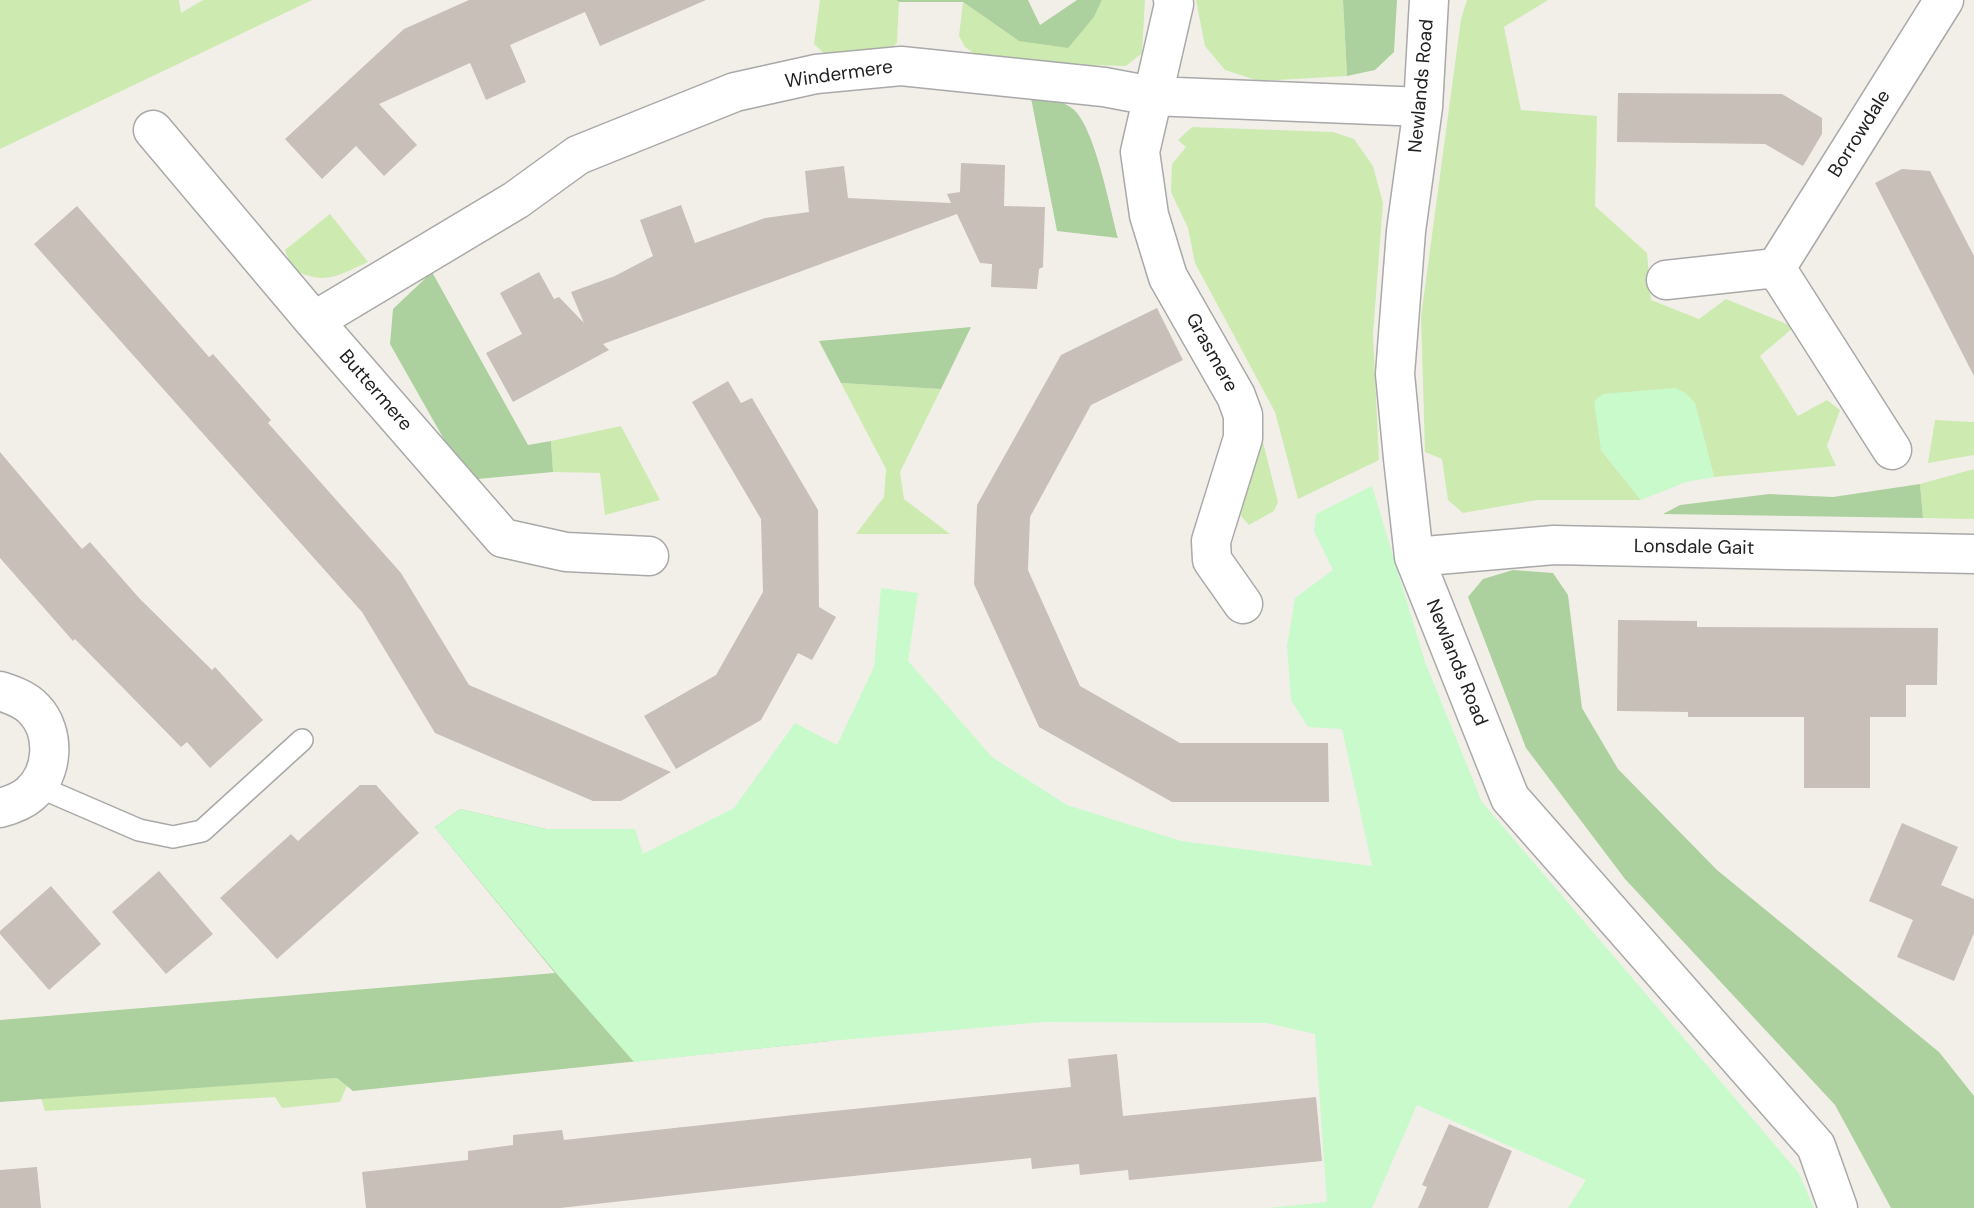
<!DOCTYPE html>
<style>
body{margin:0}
canvas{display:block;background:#f2efe9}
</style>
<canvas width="1974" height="1208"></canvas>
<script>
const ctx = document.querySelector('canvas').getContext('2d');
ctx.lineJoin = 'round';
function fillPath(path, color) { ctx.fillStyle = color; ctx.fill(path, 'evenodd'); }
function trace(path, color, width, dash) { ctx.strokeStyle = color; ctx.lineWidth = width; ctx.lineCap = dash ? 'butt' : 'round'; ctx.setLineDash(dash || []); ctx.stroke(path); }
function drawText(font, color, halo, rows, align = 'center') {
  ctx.font = font + ' "DM Sans",sans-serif'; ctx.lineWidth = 6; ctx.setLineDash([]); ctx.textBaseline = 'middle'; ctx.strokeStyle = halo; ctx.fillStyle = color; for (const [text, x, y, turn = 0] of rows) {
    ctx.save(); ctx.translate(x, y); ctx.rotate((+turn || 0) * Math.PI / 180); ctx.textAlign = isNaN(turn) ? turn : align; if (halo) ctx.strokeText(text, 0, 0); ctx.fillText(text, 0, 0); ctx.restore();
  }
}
fillPath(new Path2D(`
 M 0,0 L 179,0 L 181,13 L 203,0 L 312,0 L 0,149 Z
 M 820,0 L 896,0 L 899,2 L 897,43 L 879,59 L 832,61 L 814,44 Z
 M 1102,0 L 1145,0 L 1142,53 L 1126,66 L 986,62 L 965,47 L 959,36 L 963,2 L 1019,41 L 1094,17 Z
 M 1196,0 L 1343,0 L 1347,76 L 1259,81 L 1225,70 L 1205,46 Z
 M 1467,0 L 1548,0 L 1504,27 L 1521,110 L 1597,116 L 1595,206 L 1647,253 L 1651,300 L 1699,319 L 1726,299 L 1794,327 L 1760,356 L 1798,416 L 1827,400 L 1840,410 L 1827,446 L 1836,466 L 1714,477 L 1695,404 L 1601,450 L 1641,500 L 1537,500 L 1463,513 L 1448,500 L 1442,459 L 1425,452 L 1421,317 L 1461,19 Z
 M 1192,127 L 1333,132 L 1354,139 L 1373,166 L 1383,203 L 1373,334 L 1379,460 L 1298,499 L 1275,412 L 1195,263 L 1188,228 L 1171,192 L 1172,164 L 1186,147 L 1178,140 Z
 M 330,214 L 368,262 C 336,276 326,286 292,269 L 285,250 Z
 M 841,383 L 941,389 L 900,472 L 904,499 L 950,534 L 856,534 L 884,497 L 886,469 Z
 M 1935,420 L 1974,422 L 1974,455 L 1928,463 Z
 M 621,426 L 660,500 L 605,515 L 600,473 L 553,472 L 551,441 Z
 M 1261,434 L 1278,502 L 1274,511 L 1249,525 L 1241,516 L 1242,501 Z
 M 1974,469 L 1974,519 L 1923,518 L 1920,484 Z
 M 337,1078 L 347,1086 L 340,1102 L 282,1108 L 275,1097 L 45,1111 L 41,1098 Z`), '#cdebb0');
fillPath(new Path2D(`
 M 896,0 L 1028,0 L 1040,25 L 1077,0 L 1102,0 L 1094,17 L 1068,48 L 1019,41 L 963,2 L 899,2 Z
 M 1343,0 L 1397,0 L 1394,52 L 1375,70 L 1347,76 Z
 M 1031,98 C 1045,100 1061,99 1073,109 C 1095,127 1110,209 1118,238 L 1057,231 Z
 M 432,272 L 528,445 L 551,441 L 553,472 L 467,480 L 390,344 L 393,309 Z
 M 971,327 L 941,389 L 841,383 L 819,341 Z
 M 1920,484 L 1923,518 L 1663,514 L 1680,505 L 1769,494 L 1833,497 Z
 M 1513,570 L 1553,573 L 1568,595 L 1582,708 L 1618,769 L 1717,870 L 1939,1052 L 1974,1096 L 1974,1208 L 1891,1208 L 1835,1105 L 1625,879 L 1526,748 L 1468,597 L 1483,579 Z
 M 460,809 L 546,829 L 596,829 L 830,1041 L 353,1091 L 337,1078 L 0,1102 L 0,1020 L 555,973 L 435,827 Z`), '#add19e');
fillPath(new Path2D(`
 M 1675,388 L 1686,393 L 1695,403 L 1714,477 L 1686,482 L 1641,500 L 1601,450 L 1594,401 L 1603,394 Z
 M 1372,486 L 1425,662 L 1482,802 L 1798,1172 L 1814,1208 L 1568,1208 L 1586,1180 L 1417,1105 L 1372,1208 L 1268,1208 L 1327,1202 L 1315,1034 L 1267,1023 L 1044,1022 L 830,1041 L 634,1062 L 556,973 L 435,827 L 460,809 L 546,829 L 635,829 L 643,854 L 734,808 L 795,723 L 837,745 L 874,667 L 881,588 L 918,593 L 908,661 L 992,757 L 1067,805 L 1181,841 L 1372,866 L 1342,729 L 1308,727 L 1291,700 L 1287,646 L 1295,598 L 1333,570 L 1314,531 L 1316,514 Z`), '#c8facc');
fillPath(new Path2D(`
 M 469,0 L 706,0 L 600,46 L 585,12 L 510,45 L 526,82 L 486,100 L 470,63 L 379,104 L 417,145 L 384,176 L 356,146 L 322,179 L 285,139 L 404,29 Z
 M 1618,93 L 1782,94 L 1822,118 L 1822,134 L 1803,166 L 1765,144 L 1617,142 Z
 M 961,163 L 1005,165 L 1004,206 L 1045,207 L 1043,267 L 1039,269 L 1037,289 L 991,287 L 992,264 L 980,263 L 957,214 L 603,344 L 609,350 L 513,402 L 486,353 L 522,334 L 500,293 L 539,272 L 554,299 L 559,297 L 584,323 L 571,292 L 615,276 L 653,256 L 640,220 L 681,205 L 695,243 L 765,218 L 809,212 L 805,171 L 844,166 L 848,198 L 951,203 L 947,194 L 960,192 Z
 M 1902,169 L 1930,171 L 1974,256 L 1974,376 L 1875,183 Z
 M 77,206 L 209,357 L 213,354 L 271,420 L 268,423 L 401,573 L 469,685 L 671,772 L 621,801 L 593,801 L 435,733 L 362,612 L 34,244 Z
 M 1157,308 L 1183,360 L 1091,405 L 1030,517 L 1028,570 L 1080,686 L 1180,743 L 1328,743 L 1329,802 L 1172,802 L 1039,727 L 974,584 L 977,505 L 1061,355 Z
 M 728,381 L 741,403 L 752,398 L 818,510 L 819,607 L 836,617 L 812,660 L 798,653 L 761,720 L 676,769 L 644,716 L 716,675 L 763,592 L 761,519 L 692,402 Z
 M 0,452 L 82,549 L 90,542 L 139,598 L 212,670 L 215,667 L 263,720 L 210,768 L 187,742 L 181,747 L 75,639 L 73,641 L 0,558 Z
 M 1618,620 L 1697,621 L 1697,627 L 1938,628 L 1937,685 L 1906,685 L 1906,717 L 1870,717 L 1870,788 L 1804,788 L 1804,717 L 1688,717 L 1688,712 L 1617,711 Z
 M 360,785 L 376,785 L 419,833 L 277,959 L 220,898 L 291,834 L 298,841 Z
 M 1902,823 L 1958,847 L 1941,885 L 1974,899 L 1974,933 L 1954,981 L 1897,957 L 1913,920 L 1869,901 Z
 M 159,871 L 213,934 L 166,974 L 112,912 Z
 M 51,886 L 101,944 L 49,990 L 0,934 L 0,931 Z
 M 1117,1054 L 1123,1116 L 1316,1097 L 1322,1161 L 1129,1180 L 1128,1170 L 1080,1175 L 1079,1164 L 1032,1169 L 1031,1158 L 794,1182 L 560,1208 L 366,1208 L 362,1172 L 468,1160 L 468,1151 L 513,1145 L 513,1135 L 562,1130 L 564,1140 L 794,1115 L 1071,1087 L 1068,1059 Z
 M 1449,1124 L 1512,1151 L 1488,1208 L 1418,1208 L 1427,1187 L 1422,1185 Z
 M 37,1167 L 41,1208 L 0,1208 L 0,1170 Z`), '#c7bfb8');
const lane = new Path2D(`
 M 37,786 L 139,830 L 173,837 L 202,831 L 302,740`);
const street = new Path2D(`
 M 1173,0 L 1174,4 L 1140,152 L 1149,215 L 1168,277 L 1236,396 L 1243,415 L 1243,438 L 1211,541 L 1212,560 L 1243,604
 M 1429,0 L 1423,107 L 1406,231 L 1395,374 L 1403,458 L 1414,557 L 1510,798 L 1816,1146 L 1838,1208
 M 153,130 L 314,321 L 503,538 L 566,552 L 649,556
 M 1666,280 L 1776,268
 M 314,321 L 516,200 L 578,155 L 735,92 L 816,74 L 901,66 L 1104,87 L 1152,96 L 1423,107
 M 1892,450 L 1776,268 L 1944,0
 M 1414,557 L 1554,545 L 1974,554
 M 0,691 C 12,695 25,699 34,709 C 56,732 54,773 30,794 C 22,801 11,805 0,808`);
trace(lane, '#a9a9a9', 24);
trace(street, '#a9a9a9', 41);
trace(lane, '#fff', 21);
trace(street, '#fff', 38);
drawText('19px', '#222', '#fff', [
 ["Windermere",839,75,-8],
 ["Newlands Road",1422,86,-85],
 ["Borrowdale",1860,134,-58],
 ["Grasmere",1211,353,61],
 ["Buttermere",375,391,49],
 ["Lonsdale Gait",1694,548,1],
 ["Newlands Road",1456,663,68]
]);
</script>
